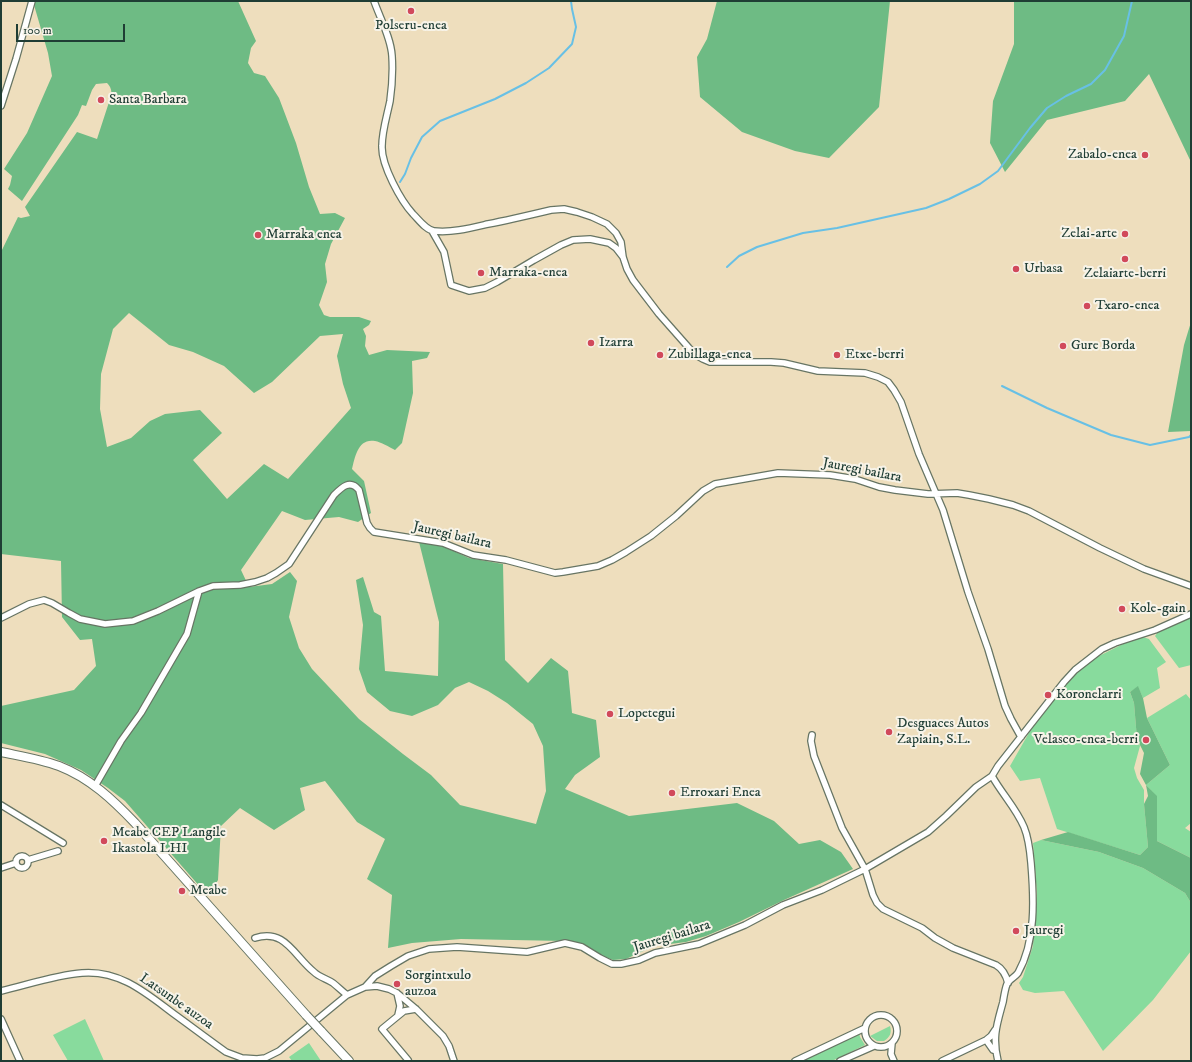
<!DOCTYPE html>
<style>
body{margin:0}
#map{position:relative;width:1192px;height:1062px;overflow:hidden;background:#eedebd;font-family:"IM FELL DW Pica",serif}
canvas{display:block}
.frame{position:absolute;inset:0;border:2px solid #1f3d34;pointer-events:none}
.scale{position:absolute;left:16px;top:24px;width:109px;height:18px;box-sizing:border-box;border:2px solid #1f3d34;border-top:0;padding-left:5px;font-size:12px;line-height:14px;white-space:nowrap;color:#1f3d34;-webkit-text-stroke:3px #f7f3e8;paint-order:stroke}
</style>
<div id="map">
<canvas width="1192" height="1062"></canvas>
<div class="frame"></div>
<div class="scale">100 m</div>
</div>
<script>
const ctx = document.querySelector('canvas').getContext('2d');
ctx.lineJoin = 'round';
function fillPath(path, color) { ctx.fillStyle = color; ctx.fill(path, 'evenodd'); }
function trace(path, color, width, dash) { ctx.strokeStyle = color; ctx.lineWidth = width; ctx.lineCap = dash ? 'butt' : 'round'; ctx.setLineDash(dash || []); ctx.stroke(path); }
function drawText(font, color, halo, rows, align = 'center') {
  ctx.font = font + ' "IM FELL DW Pica",serif'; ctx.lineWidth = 4; ctx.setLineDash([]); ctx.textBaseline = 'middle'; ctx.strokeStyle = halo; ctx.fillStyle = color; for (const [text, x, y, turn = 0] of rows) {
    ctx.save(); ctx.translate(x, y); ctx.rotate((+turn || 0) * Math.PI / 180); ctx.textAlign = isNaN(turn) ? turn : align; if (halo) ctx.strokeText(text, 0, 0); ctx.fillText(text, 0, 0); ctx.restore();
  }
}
fillPath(new Path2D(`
 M 1191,617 L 1191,665 L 1179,668 L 1155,636 L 1158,632 Z
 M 1143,637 L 1149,639 L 1166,662 L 1157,668 L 1160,688 L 1143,698 L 1138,687 L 1130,692 L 1134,703 L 1137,739 L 1140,746 L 1134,768 L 1137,778 L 1144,790 L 1144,804 L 1148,847 L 1140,855 L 1057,829 L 1040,778 L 1020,781 L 1010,766 L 1030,731 L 1061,691 L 1080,669 L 1099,656 L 1125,643 Z
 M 1186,694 L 1191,700 L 1191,823 L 1185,828 L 1191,832 L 1191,858 L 1157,841 L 1157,797 L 1146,785 L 1170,765 L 1147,718 Z
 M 1041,840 L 1099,852 L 1143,868 L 1185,893 L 1191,903 L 1191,951 L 1153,1000 L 1103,1051 L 1064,991 L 1035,993 L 1023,990 L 1019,983 L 1023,977 L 1033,946 L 1037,894 L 1033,843 Z
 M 85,1019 L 104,1061 L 68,1061 L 53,1035 Z
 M 890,1026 C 892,1033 890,1037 884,1041 L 877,1041 L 870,1036 Z
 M 859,1032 L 860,1037 L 865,1045 L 832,1061 L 800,1061 Z
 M 309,1043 L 321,1061 L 292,1061 L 289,1057 Z`), '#88db9d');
fillPath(new Path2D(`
 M 35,1 L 238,1 L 256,41 L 251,48 L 248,63 L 254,73 L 265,76 L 279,98 L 296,143 L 309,187 L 320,214 L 335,213 L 345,218 L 331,244 L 325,264 L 327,282 L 319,305 L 324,315 L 330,317 L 359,317 L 371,321 L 369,325 L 363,329 L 366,336 L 365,346 L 369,355 L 387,350 L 430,352 L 427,358 L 412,361 L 413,393 L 402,443 L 395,450 C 389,447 381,442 375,441 C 358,438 355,457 352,469 L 364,481 L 371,513 L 358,522 L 339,517 L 305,520 L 282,511 L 241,570 L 249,587 L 272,584 L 290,572 L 297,581 L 289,617 L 299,648 L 312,669 L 359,719 L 403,754 L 431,775 L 460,805 L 536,824 L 546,791 L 543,746 L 533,724 L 507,703 L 488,691 L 469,682 L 455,688 L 438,705 L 412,716 L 390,711 L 367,692 L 359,669 L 363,625 L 356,580 L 363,577 L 374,612 L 381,616 L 385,671 L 438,676 L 439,622 L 419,542 L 436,543 L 469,558 L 503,564 L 505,660 L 528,683 L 551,658 L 568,671 L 572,713 L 596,720 L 600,757 L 575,775 L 565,789 L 629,816 L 737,803 L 774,821 L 799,844 L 820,840 L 841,852 L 853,869 L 784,900 L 739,922 L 706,936 L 686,942 L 654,946 L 626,959 L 613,960 L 564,941 L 461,939 L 412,943 L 388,948 L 392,895 L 367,879 L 385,839 L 357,822 L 325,781 L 300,788 L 305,810 L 274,830 L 240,808 L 221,826 L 218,880 L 208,896 L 125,801 L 108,788 L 81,770 L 45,754 L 1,743 L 1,706 L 74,690 L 96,666 L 92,639 L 80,640 L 62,617 L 61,561 L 1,554 L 1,252 L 18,217 L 21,218 L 30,216 L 25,207 L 77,132 L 97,139 L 111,96 C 112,91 111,87 107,83 L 96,84 L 92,90 L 86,106 L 82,105 L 78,115 L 22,201 L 8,189 L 10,185 L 12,176 L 4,169 L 27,133 L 52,76 L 48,53 L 34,5 ZM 129,313 L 169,345 L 193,352 L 224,366 L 254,393 L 272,382 L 320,336 L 343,334 L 337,356 L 343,384 L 351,408 L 288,479 L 264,464 L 227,499 L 193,460 L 222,433 L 200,410 L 165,414 L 150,421 L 131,438 L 107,447 L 100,409 L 101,374 L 113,329 Z
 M 717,1 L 890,1 L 879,107 L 829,158 L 795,151 L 742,132 L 700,97 L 697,57 L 707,39 Z
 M 1014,1 L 1191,1 L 1191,162 L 1149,74 L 1125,101 L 1047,120 L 1005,172 L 990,143 L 993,101 L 1014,44 Z
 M 1191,322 L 1191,431 L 1168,432 L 1184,345 Z
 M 1138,686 L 1143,698 L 1147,718 L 1170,765 L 1146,785 L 1157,796 L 1157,841 L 1191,858 L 1191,903 L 1185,893 L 1143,868 L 1099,852 L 1041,840 L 1068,832 L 1140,855 L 1148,847 L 1144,804 L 1148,796 L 1146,785 L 1140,774 L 1144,753 L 1137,739 L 1134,703 L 1130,692 Z`), '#6ebb84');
trace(new Path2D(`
 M 400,182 L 405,174 L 411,158 L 422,137 L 440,121 L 495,99 L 526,83 L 549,68 L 572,44 L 576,27 L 572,9 L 571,1
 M 727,267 L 739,256 L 757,247 L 803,233 L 837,228 L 926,208 L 949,199 L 980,184 L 998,171 L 1030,128 L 1047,108 L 1066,96 L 1091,84 L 1105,70 L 1124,36 L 1132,1
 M 1002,386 L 1047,408 L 1111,435 L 1150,445 L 1189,437 L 1191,435`), '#68c0e5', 2);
const minor = new Path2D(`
 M 374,1 C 380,18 391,38 392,56 C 393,71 392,87 390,101 C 387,116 382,131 382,146 C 381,165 401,201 413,214 C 419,220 426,230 434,231 C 452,233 471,228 488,224 C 509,220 530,215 551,210 L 564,209 L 577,212 L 592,217 L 607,224 L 616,233 L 621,242 L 623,257 L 627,269 L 633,280 L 659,314 L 689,348 L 696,355 L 703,359 L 710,362 L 771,362 L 784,363 L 818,371 L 865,373 L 878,377 L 888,382 L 894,390 L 901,402 L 919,454 L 943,510 L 968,592 L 988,649 L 1005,706 L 1011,719 L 1021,737
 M 1,106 L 16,59 L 32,1
 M 432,231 L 444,252 L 451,285 L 469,291 L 485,288 L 497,282 L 534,260 L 561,245 L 573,240 L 590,239 L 609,243 L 616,248 L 623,257
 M 1,618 L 29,604 L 44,600 L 52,603 L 69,613 L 80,619 L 105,624 L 133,621 L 158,611 L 199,591 L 213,586 L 240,585 L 255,582 L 267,578 L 276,573 L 289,564 L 334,495 C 342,487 350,479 359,490 L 367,523 L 370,528 L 374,532 L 443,543 L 473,555 L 506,560 L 555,573 L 563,572 L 598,566 L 612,560 L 626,552 L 651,536 L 676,516 L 703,491 L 715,484 L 778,473 L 830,475 L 855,479 L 879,487 L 895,490 L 928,494 L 957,493 L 969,495 L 989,499 L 1013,505 L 1029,511 L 1100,548 L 1144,569 L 1191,586
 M 812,735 L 811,741 L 814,756 L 842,828 L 865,869 L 873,895 L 877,903 L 883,909 L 922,928 L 935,938 L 953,948 L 996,965 C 1003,969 1006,975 1008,983
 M 992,776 C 1002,794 1016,808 1024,827 C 1029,839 1030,851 1031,863 C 1034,899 1036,941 1018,973 C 1015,977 1009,980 1007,984 C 1005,989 1004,996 1003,1002 C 997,1024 992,1037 998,1061
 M 95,786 L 121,741 L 141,713 L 187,634 L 199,591
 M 1,805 L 63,843
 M16 862a6 6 0 1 1 12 0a6 6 0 1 1-12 0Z
 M 28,860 L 58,851
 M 1,868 L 16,863
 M 255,938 C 285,928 294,956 314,972 C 319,977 327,979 333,983 C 338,987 342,991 347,995
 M 365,987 L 375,976 L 391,966 L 408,956 L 429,949 L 457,947 L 527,952 L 565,943 L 582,947 L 600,958 L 612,964 L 621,964 L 639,960 L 655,953 L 699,944 L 745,925 L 783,905 L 822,890 L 865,869 L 928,832 L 946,816 L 976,787 L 992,776 L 998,766 L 1064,682 L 1075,670 L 1102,649 L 1115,643 L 1155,630 L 1191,614
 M 1,991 C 27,985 55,975 82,973 C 120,970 146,993 174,1014 C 192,1027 209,1040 226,1052 L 242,1058 L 257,1059 L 265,1058 L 279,1051 L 347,995 L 365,987 L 377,986 L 389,989 L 397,993 L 416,1009 L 443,1036 L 449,1046 L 454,1061
 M 397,993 L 400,1006 L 398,1015
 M865 1031a16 16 0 1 1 32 0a16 16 0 1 1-32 0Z
 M 1,1019 L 20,1061
 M 986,1040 L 993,1050 L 996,1051
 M 892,1043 L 891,1054 L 894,1061
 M 408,1060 L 382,1029 L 404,1011 L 416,1009
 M 795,1061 L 865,1028
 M 840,1061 L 874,1046
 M 942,1061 L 986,1040 L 991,1036 L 995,1030`);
const secondary = new Path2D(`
 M 1,752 C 20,756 40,759 59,766 C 90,778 113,800 135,823 L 306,1015
 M 321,1031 L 349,1061`);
trace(minor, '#677564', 8);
trace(secondary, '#677564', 10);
trace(minor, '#fff', 5.5);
trace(secondary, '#fff', 8);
const secondaryBridge = new Path2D(`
 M 306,1015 L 321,1031`);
trace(secondaryBridge, '#677564', 10, []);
trace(secondaryBridge, '#fff', 8);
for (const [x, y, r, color] of [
 [411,11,4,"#d1495b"],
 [101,100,4,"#d1495b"],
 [1145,155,4,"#d1495b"],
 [1125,234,4,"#d1495b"],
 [258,235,4,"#d1495b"],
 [1125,259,4,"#d1495b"],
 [1016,269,4,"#d1495b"],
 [481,273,4,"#d1495b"],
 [1087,306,4,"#d1495b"],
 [591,343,4,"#d1495b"],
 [1063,346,4,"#d1495b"],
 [660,355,4,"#d1495b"],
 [837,355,4,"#d1495b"],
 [1122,609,4,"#d1495b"],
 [1048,695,4,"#d1495b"],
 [610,714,4,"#d1495b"],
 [889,732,4,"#d1495b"],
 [1146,740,4,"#d1495b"],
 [672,793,4,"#d1495b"],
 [104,841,4,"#d1495b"],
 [182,891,4,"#d1495b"],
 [1016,931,4,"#d1495b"],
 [397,984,4,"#d1495b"]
]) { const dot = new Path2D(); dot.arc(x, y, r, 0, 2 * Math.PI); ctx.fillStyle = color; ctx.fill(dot); trace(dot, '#f7f3e8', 1.5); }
drawText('14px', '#1f3d34', '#f7f3e8', [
 ["Polseru-enea",411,26,"center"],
 ["Santa Barbara",109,100],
 ["Zabalo-enea",1137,155,"right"],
 ["Zelai-arte",1117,234,"right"],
 ["Marraka enea",266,235],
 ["Urbasa",1024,269],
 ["Marraka-enea",489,273],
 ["Zelaiarte-berri",1125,274,"center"],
 ["Txaro-enea",1095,306],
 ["Izarra",599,343],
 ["Gure Borda",1071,346],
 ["Zubillaga-enea",668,355],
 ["Etxe-berri",845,355],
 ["Kole-gain",1130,609],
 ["Koronelarri",1056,695],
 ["Lopetegui",618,714],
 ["Desguaces Autos",897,724],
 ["Zapiain, S.L.",897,740],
 ["Velasco-enea-berri",1138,740,"right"],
 ["Erroxari Enea",680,793],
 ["Meabe CEP Langile",112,833],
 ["Ikastola LHI",112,849],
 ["Meabe",190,891],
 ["Jauregi",1024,931],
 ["Sorgintxulo",405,976],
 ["auzoa",405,992]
], 'left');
drawText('14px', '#1f3d34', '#f7f3e8', [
 ["Jauregi bailara",862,471,11],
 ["Jauregi bailara",452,536,13],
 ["Jauregi bailara",672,937,-17],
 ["Latsunbe auzoa",176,1002,35]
]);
</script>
